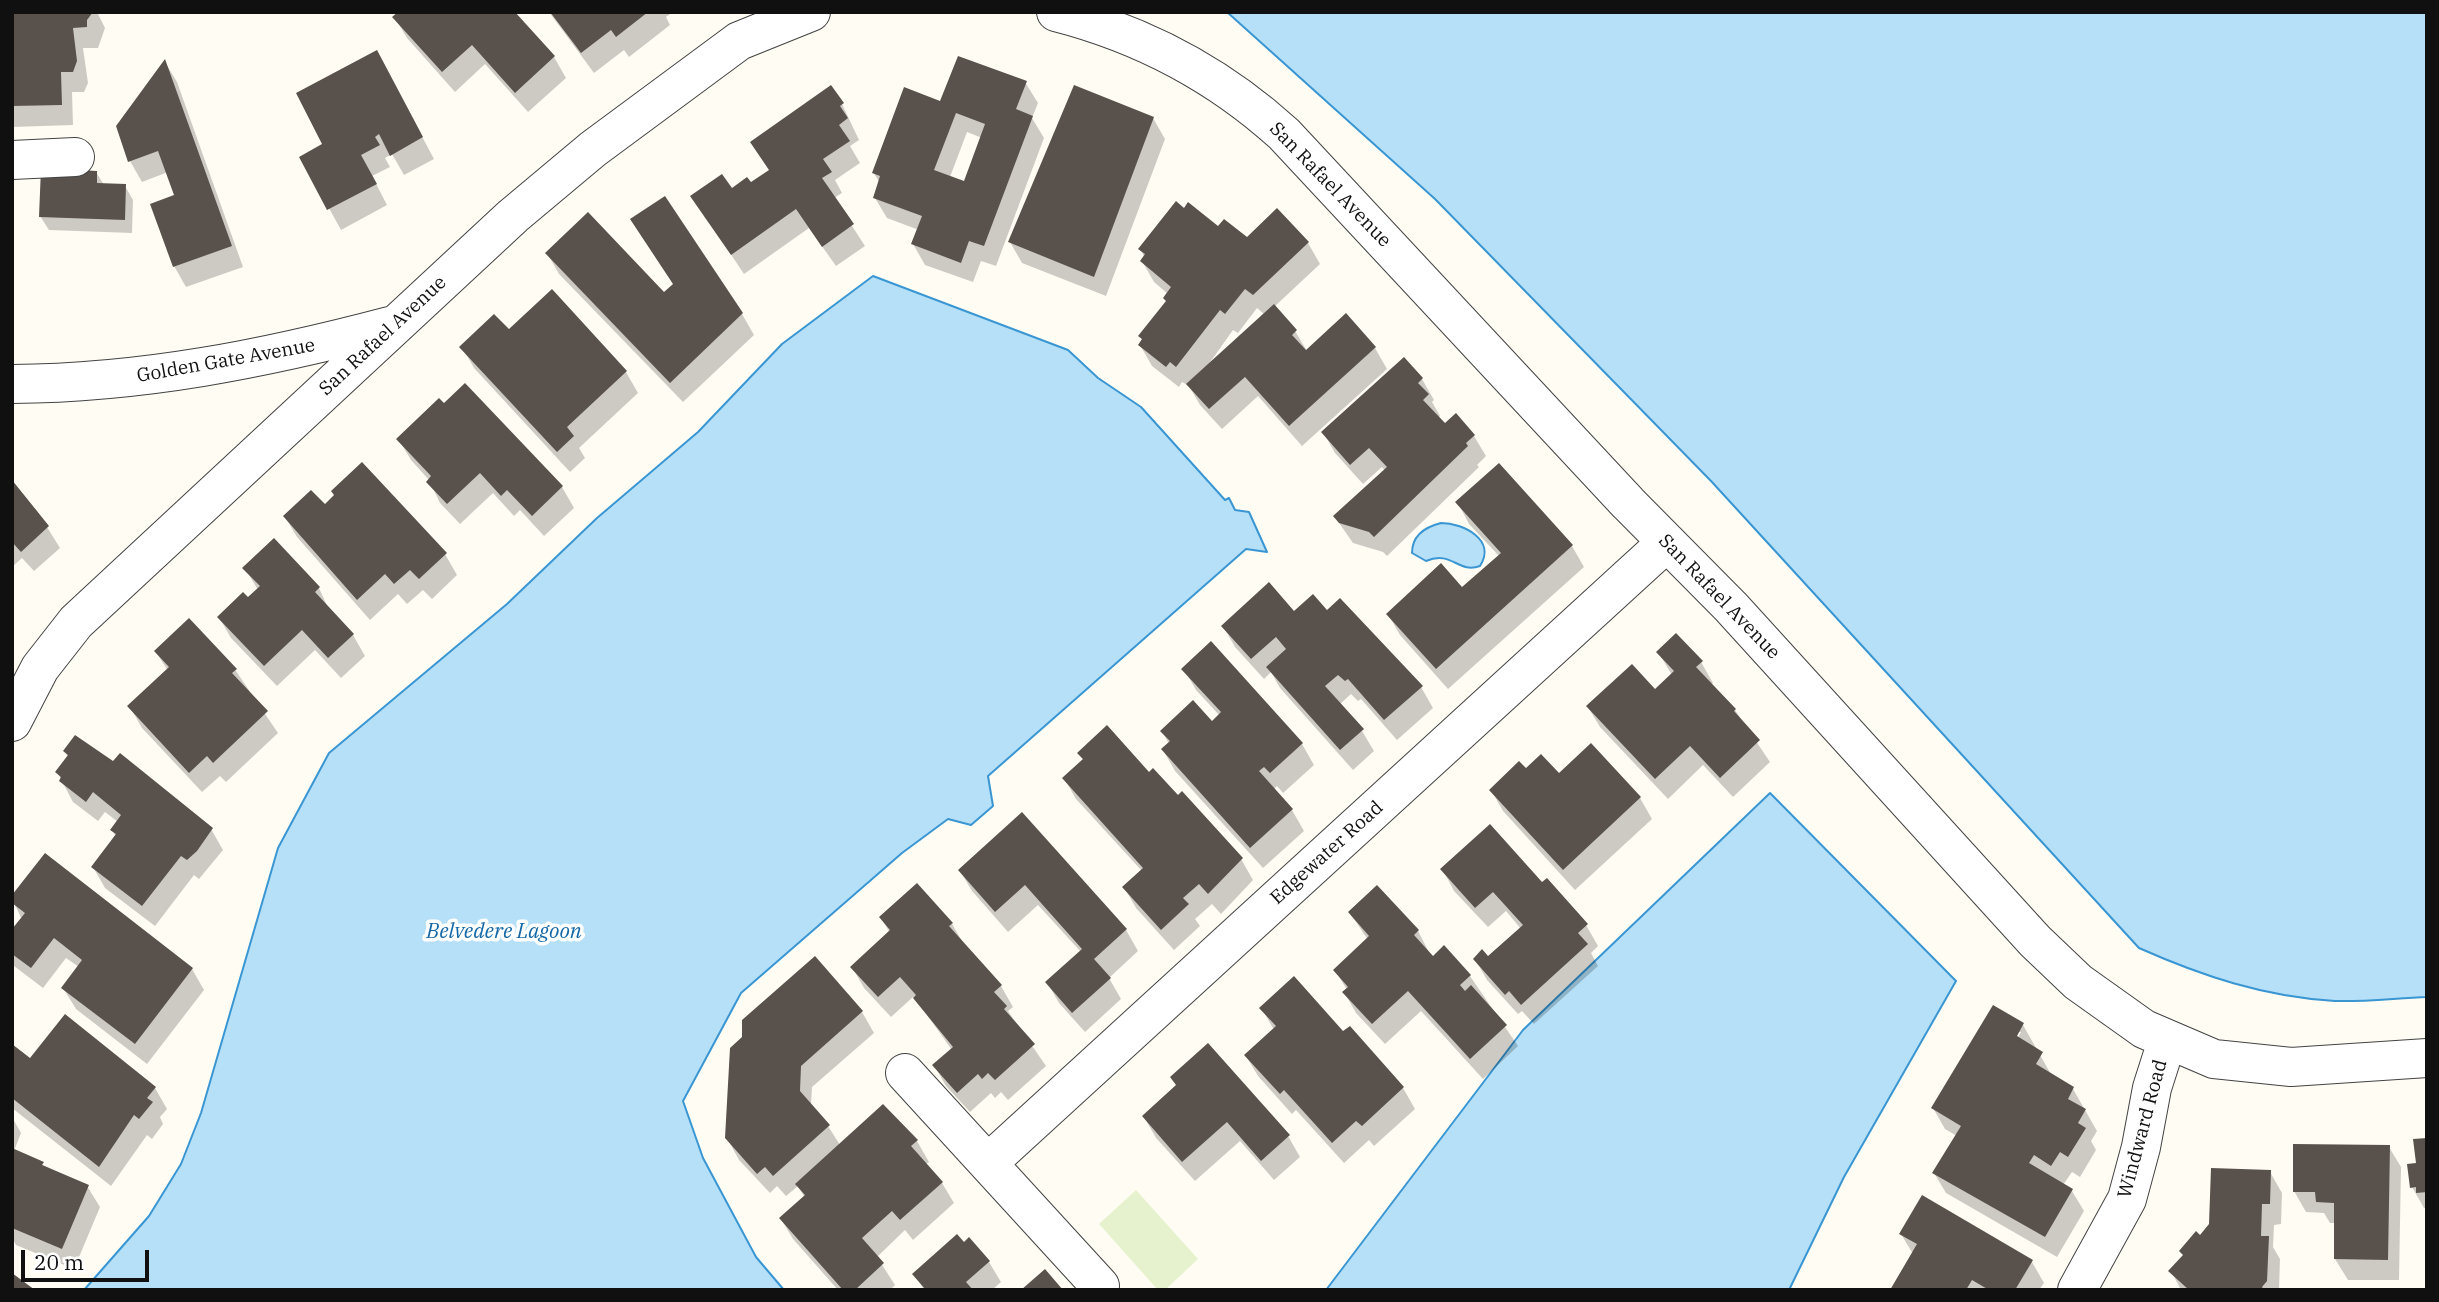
<!DOCTYPE html>
<style>
body{margin:0}
#map{position:relative;width:2439px;height:1302px;overflow:hidden;background:#fffdf3;font-family:"IBM Plex Serif",serif}
canvas{display:block}
.frame{position:absolute;inset:0;border:14px solid #101010;pointer-events:none}
.scale{position:absolute;left:21px;top:1250px;width:128px;height:32px;box-sizing:border-box;border:4px solid #101010;border-top:0;padding-left:9px;font-size:21px;line-height:24px;white-space:nowrap;color:#101010;-webkit-text-stroke:5px #fff;paint-order:stroke}
</style>
<div id="map">
<canvas width="2439" height="1302"></canvas>
<div class="frame"></div>
<div class="scale">20 m</div>
</div>
<script>
const ctx = document.querySelector('canvas').getContext('2d');
ctx.lineJoin = 'round';
function fillPath(path, color) { ctx.fillStyle = color; ctx.fill(path, 'evenodd'); }
function trace(path, color, width, dash) { ctx.strokeStyle = color; ctx.lineWidth = width; ctx.lineCap = dash ? 'butt' : 'round'; ctx.setLineDash(dash || []); ctx.stroke(path); }
function drawText(font, color, halo, rows, align = 'center') {
  ctx.font = font + ' "IBM Plex Serif",serif'; ctx.lineWidth = 7; ctx.setLineDash([]); ctx.textBaseline = 'middle'; ctx.strokeStyle = halo; ctx.fillStyle = color; for (const [text, x, y, turn = 0] of rows) {
    ctx.save(); ctx.translate(x, y); ctx.rotate((+turn || 0) * Math.PI / 180); ctx.textAlign = isNaN(turn) ? turn : align; if (halo) ctx.strokeText(text, 0, 0); ctx.fillText(text, 0, 0); ctx.restore();
  }
}
fillPath(new Path2D(`
 M 1136,1190 L 1198,1259 L 1165,1290 L 1158,1290 L 1099,1224 Z`), '#e6f2cd');
const water = new Path2D(`
 M 1227,12 L 2427,12 L 2427,997 C 2397,998 2365,1002 2335,1001 C 2265,997 2202,976 2139,948 L 1711,481 L 1435,199 Z
 M 873,276 L 1068,350 L 1098,378 L 1141,407 L 1225,500 L 1229,498 L 1235,510 L 1249,512 L 1267,552 L 1246,549 L 988,776 L 993,806 L 971,825 L 948,819 L 902,853 L 741,993 L 683,1101 L 703,1158 L 756,1257 L 784,1290 L 84,1290 L 149,1216 L 181,1164 L 201,1113 L 278,848 L 329,753 L 507,604 L 597,518 L 698,432 L 782,344 Z
 M 1441,523 C 1463,523 1497,540 1480,566 C 1458,574 1452,550 1426,561 L 1412,553 C 1412,535 1425,527 1441,523 Z
 M 1770,793 L 1956,981 L 1844,1177 L 1789,1290 L 1326,1290 L 1523,1030 Z`);
fillPath(water, '#b6e0f8');
trace(water, '#3a96d2', 2);
fillPath(new Path2D(`
 M 12,12 L 97,12 L 105,28 L 98,48 L 83,48 L 88,83 L 84,92 L 72,92 L 73,125 L 12,127 Z
 M 549,12 L 673,12 L 666,17 L 670,25 L 629,57 L 624,50 L 594,73 Z
 M 395,18 L 554,57 L 566,78 L 528,112 L 485,64 L 455,92 L 407,38 Z
 M 165,62 L 177,82 L 243,267 L 186,287 L 174,266 L 177,196 L 168,172 L 142,182 L 130,161 Z
 M 388,73 L 434,159 L 404,175 L 392,154 L 385,158 L 390,167 L 372,176 L 387,205 L 341,230 L 301,157 L 325,144 Z
 M 1025,82 L 1038,103 L 1032,118 L 1044,138 L 996,266 L 981,261 L 973,282 L 925,265 L 913,244 L 919,230 L 887,218 L 875,198 L 880,183 L 873,172 L 941,103 ZM 967,132 L 982,138 L 965,183 L 950,177 Z
 M 842,104 L 859,140 L 850,146 L 860,163 L 835,180 L 842,193 L 834,198 L 865,246 L 836,266 L 809,228 L 744,274 L 692,196 L 750,185 L 770,171 L 752,143 Z
 M 1153,118 L 1165,139 L 1106,296 L 1022,263 L 1010,242 Z
 M 96,172 L 104,185 L 125,186 L 133,200 L 132,233 L 49,230 L 40,216 Z
 M 632,220 L 742,314 L 754,335 L 683,402 L 559,274 L 547,253 L 664,295 L 674,285 Z
 M 1218,228 L 1247,239 L 1308,243 L 1320,264 L 1274,307 L 1295,331 L 1307,351 L 1375,348 L 1387,369 L 1302,446 L 1258,396 L 1222,429 L 1200,405 L 1189,386 L 1182,382 L 1179,387 L 1152,366 L 1140,345 L 1143,341 L 1140,336 L 1167,302 L 1168,294 L 1154,282 L 1142,261 L 1145,258 L 1140,249 ZM 1257,308 L 1264,314 L 1206,368 L 1233,330 L 1238,333 Z
 M 462,347 L 626,372 L 638,393 L 579,448 L 585,458 L 570,472 L 474,368 Z
 M 1404,359 L 1422,379 L 1434,400 L 1432,402 L 1440,416 L 1438,418 L 1445,426 L 1474,436 L 1486,456 L 1477,465 L 1479,467 L 1387,556 L 1383,552 L 1353,543 L 1335,517 L 1385,471 L 1382,467 L 1363,484 L 1335,453 L 1323,432 Z
 M 444,405 L 562,487 L 574,508 L 544,536 L 520,510 L 514,516 L 493,493 L 460,524 L 440,503 L 429,480 L 411,460 L 399,440 Z
 M 1499,466 L 1572,546 L 1584,567 L 1448,689 L 1400,635 L 1388,614 L 1462,589 L 1499,556 L 1469,524 L 1458,503 Z
 M 12,483 L 37,511 L 60,548 L 34,571 L 22,558 L 12,567 Z
 M 325,507 L 445,554 L 457,575 L 432,599 L 423,590 L 407,604 L 398,594 L 370,620 L 297,537 L 285,517 Z
 M 245,568 L 319,588 L 329,610 L 353,635 L 365,656 L 341,678 L 315,650 L 277,686 L 231,638 L 219,617 L 258,590 Z
 M 1327,612 L 1421,687 L 1433,708 L 1397,740 L 1361,699 L 1358,701 L 1351,694 L 1339,705 L 1362,731 L 1374,751 L 1353,770 L 1280,688 L 1271,672 L 1264,679 L 1235,647 L 1223,626 L 1294,613 Z
 M 189,621 L 236,671 L 278,733 L 226,782 L 220,776 L 202,792 L 142,728 L 130,707 L 168,671 L 156,652 Z
 M 1211,643 L 1302,744 L 1314,765 L 1283,793 L 1277,786 L 1273,790 L 1292,810 L 1304,831 L 1263,868 L 1175,771 L 1163,750 L 1169,744 L 1162,731 L 1211,724 L 1220,716 L 1196,690 L 1184,669 Z
 M 1658,652 L 1701,662 L 1713,683 L 1711,685 L 1735,710 L 1770,762 L 1733,797 L 1703,765 L 1668,799 L 1600,727 L 1588,707 L 1655,692 L 1672,675 Z
 M 65,752 L 211,829 L 223,850 L 199,879 L 194,875 L 155,926 L 105,888 L 93,867 L 116,837 L 112,830 L 118,822 L 105,812 L 98,821 L 73,802 L 57,772 L 68,757 Z
 M 1079,754 L 1149,774 L 1241,859 L 1253,880 L 1221,914 L 1212,904 L 1195,919 L 1200,926 L 1174,950 L 1136,908 L 1124,887 L 1142,871 L 1076,799 L 1064,778 L 1084,761 Z
 M 1526,771 L 1559,776 L 1640,798 L 1652,819 L 1575,890 L 1503,811 L 1491,790 Z
 M 1022,815 L 1126,930 L 1138,951 L 1109,978 L 1121,999 L 1085,1032 L 1059,1003 L 1047,982 L 1081,952 L 1038,905 L 1008,932 L 972,891 L 960,871 Z
 M 1443,870 L 1542,884 L 1586,925 L 1598,946 L 1591,953 L 1598,966 L 1534,1024 L 1522,1011 L 1518,1014 L 1487,980 L 1475,959 L 1488,959 L 1521,929 L 1506,911 L 1488,927 L 1454,891 Z
 M 1377,887 L 1418,931 L 1432,958 L 1470,976 L 1518,1046 L 1483,1079 L 1421,1011 L 1385,1044 L 1356,1013 L 1344,992 L 1347,990 L 1335,970 L 1368,940 L 1350,913 Z
 M 12,898 L 192,969 L 204,990 L 147,1064 L 76,1009 L 63,988 L 79,967 L 66,958 L 43,988 L 14,966 L 12,932 L 22,920 Z
 M 881,918 L 952,924 L 965,946 L 1001,986 L 1013,1007 L 1008,1011 L 1046,1066 L 1008,1100 L 1001,1092 L 995,1098 L 991,1093 L 970,1112 L 946,1086 L 934,1065 L 952,1050 L 917,1001 L 913,997 L 891,1017 L 864,988 L 852,967 L 890,933 Z
 M 1262,1009 L 1343,1034 L 1403,1088 L 1415,1109 L 1374,1146 L 1369,1140 L 1344,1163 L 1296,1110 L 1292,1114 L 1258,1076 L 1246,1056 L 1274,1030 Z
 M 862,1012 L 874,1033 L 812,1087 L 811,1106 L 828,1126 L 840,1145 L 883,1106 L 917,1141 L 929,1162 L 925,1165 L 942,1183 L 954,1203 L 913,1240 L 905,1230 L 877,1257 L 895,1285 L 890,1290 L 838,1290 L 793,1239 L 781,1219 L 805,1198 L 798,1186 L 786,1196 L 777,1186 L 770,1193 L 739,1160 L 727,1138 L 732,1049 Z
 M 2023,1025 L 2052,1076 L 2073,1089 L 2097,1131 L 2091,1141 L 2096,1150 L 2080,1177 L 2072,1172 L 2063,1185 L 2072,1191 L 2084,1211 L 2057,1257 L 1946,1193 L 1934,1173 L 1957,1136 L 1945,1129 L 1933,1108 ZM 2017,1032 L 2021,1032 L 2014,1045 Z
 M 12,1047 L 30,1061 L 155,1088 L 167,1109 L 160,1117 L 163,1124 L 152,1139 L 147,1135 L 111,1186 L 12,1108 Z
 M 1177,1086 L 1288,1136 L 1300,1157 L 1274,1180 L 1240,1141 L 1195,1181 L 1156,1138 L 1144,1117 Z
 M 12,1117 L 21,1133 L 14,1151 L 87,1186 L 100,1207 L 74,1269 L 16,1245 L 12,1238 Z
 M 2427,1140 L 2427,1208 L 2424,1208 L 2412,1187 Z
 M 2389,1147 L 2401,1167 L 2399,1280 L 2348,1280 L 2335,1259 L 2336,1223 L 2330,1223 L 2324,1213 L 2306,1212 L 2294,1191 Z
 M 2270,1172 L 2282,1193 L 2281,1224 L 2274,1225 L 2273,1247 L 2280,1259 L 2279,1290 L 2181,1290 L 2171,1271 L 2200,1238 Z
 M 1901,1234 L 2032,1262 L 2044,1283 L 2039,1290 L 1892,1290 L 1913,1254 Z
 M 989,1262 L 1001,1282 L 992,1290 L 924,1290 L 915,1274 Z`), '#0003');
fillPath(new Path2D(`
 M 12,12 L 93,12 L 87,20 L 87,27 L 73,28 L 77,61 L 73,72 L 61,72 L 62,105 L 12,106 Z
 M 398,12 L 515,12 L 555,56 L 515,93 L 472,45 L 442,72 L 392,17 Z
 M 550,12 L 648,12 L 616,37 L 611,30 L 581,53 Z
 M 377,50 L 423,137 L 390,156 L 379,134 L 375,137 L 380,145 L 361,155 L 377,184 L 327,210 L 299,157 L 322,144 L 296,93 Z
 M 958,56 L 1027,81 L 1016,109 L 1033,116 L 984,246 L 969,241 L 961,263 L 911,244 L 922,216 L 873,198 L 880,176 L 872,173 L 904,87 L 940,101 ZM 956,113 L 985,124 L 964,181 L 934,170 Z
 M 165,59 L 232,246 L 173,267 L 150,204 L 174,195 L 158,151 L 128,162 L 116,126 Z
 M 831,85 L 844,103 L 840,106 L 848,118 L 839,125 L 850,141 L 823,159 L 832,172 L 822,178 L 854,224 L 822,247 L 796,209 L 731,255 L 690,196 L 722,174 L 732,188 L 747,177 L 751,182 L 769,170 L 750,142 Z
 M 1074,85 L 1154,117 L 1094,277 L 1008,242 Z
 M 41,168 L 97,171 L 97,183 L 126,184 L 125,220 L 39,217 Z
 M 665,196 L 743,313 L 670,383 L 545,253 L 588,212 L 664,292 L 673,284 L 630,219 Z
 M 1176,201 L 1184,208 L 1188,202 L 1218,226 L 1224,219 L 1247,237 L 1277,208 L 1309,242 L 1253,295 L 1245,289 L 1225,314 L 1220,310 L 1176,367 L 1170,362 L 1166,367 L 1138,345 L 1142,339 L 1138,336 L 1166,301 L 1163,298 L 1171,287 L 1140,261 L 1145,254 L 1138,249 Z
 M 552,289 L 627,371 L 567,427 L 574,436 L 557,452 L 459,347 L 494,314 L 509,329 Z
 M 1274,304 L 1297,330 L 1292,335 L 1306,350 L 1346,313 L 1376,347 L 1289,426 L 1245,377 L 1209,409 L 1186,384 Z
 M 1404,357 L 1423,378 L 1418,383 L 1429,394 L 1423,400 L 1445,423 L 1456,413 L 1475,435 L 1466,443 L 1468,446 L 1374,537 L 1369,532 L 1339,523 L 1333,516 L 1387,467 L 1369,448 L 1350,465 L 1321,432 Z
 M 465,383 L 563,486 L 532,516 L 507,490 L 501,496 L 480,473 L 447,504 L 426,482 L 431,476 L 396,439 L 439,398 L 444,403 Z
 M 362,462 L 447,553 L 419,579 L 410,570 L 394,584 L 385,574 L 357,600 L 283,516 L 311,490 L 325,504 L 334,495 L 331,491 Z
 M 1499,463 L 1573,545 L 1436,669 L 1386,614 L 1441,563 L 1462,587 L 1501,553 L 1455,502 Z
 M 12,480 L 49,526 L 21,552 L 12,542 Z
 M 274,538 L 320,587 L 315,592 L 354,634 L 328,658 L 302,630 L 264,666 L 217,617 L 243,592 L 248,597 L 260,586 L 242,568 Z
 M 1269,582 L 1294,611 L 1313,594 L 1327,610 L 1340,598 L 1423,686 L 1384,720 L 1348,679 L 1345,681 L 1338,675 L 1325,686 L 1364,729 L 1340,750 L 1266,667 L 1286,649 L 1276,637 L 1251,659 L 1221,626 Z
 M 189,618 L 237,669 L 232,673 L 268,711 L 213,763 L 207,756 L 189,773 L 127,706 L 169,667 L 154,651 Z
 M 1676,633 L 1703,661 L 1696,667 L 1736,709 L 1734,711 L 1760,740 L 1720,778 L 1690,746 L 1655,779 L 1586,706 L 1632,664 L 1655,689 L 1674,671 L 1656,652 Z
 M 1211,641 L 1303,743 L 1270,773 L 1264,767 L 1259,771 L 1293,809 L 1250,848 L 1161,749 L 1170,741 L 1160,731 L 1193,700 L 1212,721 L 1221,712 L 1181,669 Z
 M 1107,725 L 1149,772 L 1153,768 L 1178,795 L 1182,791 L 1243,858 L 1208,894 L 1199,884 L 1183,898 L 1189,904 L 1161,930 L 1122,887 L 1143,868 L 1062,778 L 1083,759 L 1077,753 Z
 M 75,735 L 113,761 L 120,753 L 213,828 L 197,851 L 187,860 L 181,856 L 142,906 L 91,867 L 116,834 L 110,830 L 121,815 L 93,792 L 86,802 L 59,781 L 61,777 L 55,772 L 68,755 L 63,751 Z
 M 1591,743 L 1641,797 L 1563,870 L 1489,790 L 1519,761 L 1526,768 L 1541,754 L 1559,773 Z
 M 1022,812 L 1127,929 L 1094,959 L 1111,978 L 1072,1013 L 1045,982 L 1082,949 L 1025,885 L 995,912 L 958,870 Z
 M 1490,824 L 1542,882 L 1547,878 L 1588,924 L 1578,933 L 1588,944 L 1521,1005 L 1509,991 L 1505,995 L 1473,959 L 1482,949 L 1488,956 L 1523,925 L 1493,892 L 1475,908 L 1440,869 Z
 M 45,853 L 193,968 L 135,1044 L 61,988 L 82,960 L 54,938 L 31,968 L 12,954 L 12,929 L 25,913 L 12,903 L 12,895 Z
 M 917,883 L 953,923 L 949,926 L 1002,985 L 994,992 L 1007,1006 L 1004,1009 L 1035,1044 L 995,1080 L 988,1073 L 982,1079 L 978,1074 L 957,1093 L 932,1065 L 953,1047 L 913,998 L 916,995 L 900,977 L 878,997 L 850,967 L 890,930 L 879,917 Z
 M 1377,885 L 1419,930 L 1414,935 L 1433,956 L 1444,945 L 1471,975 L 1460,985 L 1465,991 L 1471,985 L 1507,1025 L 1470,1059 L 1408,991 L 1372,1024 L 1342,992 L 1348,987 L 1333,970 L 1369,936 L 1348,912 Z
 M 815,956 L 863,1011 L 801,1066 L 800,1091 L 830,1125 L 773,1176 L 765,1167 L 757,1174 L 725,1138 L 730,1048 L 742,1037 L 742,1020 Z
 M 1294,976 L 1343,1031 L 1350,1026 L 1404,1087 L 1362,1126 L 1356,1121 L 1332,1143 L 1284,1090 L 1280,1094 L 1244,1055 L 1276,1026 L 1259,1008 Z
 M 1993,1005 L 2024,1023 L 2017,1036 L 2043,1052 L 2036,1064 L 2074,1087 L 2068,1099 L 2086,1109 L 2078,1123 L 2086,1128 L 2068,1157 L 2060,1152 L 2051,1166 L 2034,1155 L 2029,1163 L 2073,1189 L 2045,1237 L 1932,1173 L 1961,1126 L 1931,1108 Z
 M 65,1014 L 156,1087 L 147,1098 L 153,1102 L 139,1119 L 134,1115 L 99,1167 L 12,1098 L 12,1044 L 30,1058 Z
 M 1208,1043 L 1290,1135 L 1261,1161 L 1227,1122 L 1182,1162 L 1142,1116 L 1176,1085 L 1170,1077 Z
 M 883,1104 L 918,1140 L 911,1146 L 943,1182 L 900,1220 L 892,1211 L 862,1238 L 884,1263 L 855,1290 L 843,1290 L 779,1218 L 805,1195 L 795,1184 Z
 M 2427,1138 L 2427,1192 L 2416,1193 L 2416,1187 L 2410,1188 L 2407,1164 L 2416,1163 L 2413,1139 Z
 M 2293,1144 L 2390,1145 L 2388,1260 L 2334,1259 L 2334,1203 L 2316,1202 L 2315,1192 L 2293,1192 Z
 M 12,1148 L 44,1162 L 42,1165 L 89,1185 L 62,1249 L 12,1228 Z
 M 2211,1168 L 2271,1170 L 2270,1204 L 2262,1204 L 2261,1236 L 2269,1236 L 2267,1281 L 2262,1287 L 2264,1290 L 2189,1290 L 2168,1271 L 2183,1255 L 2179,1251 L 2196,1231 L 2200,1235 L 2209,1224 Z
 M 1922,1195 L 2033,1260 L 2015,1290 L 1989,1290 L 1972,1280 L 1966,1290 L 1890,1290 L 1917,1244 L 1899,1234 Z
 M 957,1234 L 964,1242 L 969,1237 L 990,1261 L 966,1282 L 973,1290 L 926,1290 L 912,1274 Z
 M 1045,1269 L 1063,1290 L 1021,1290 Z
 M 12,1273 L 35,1290 L 12,1290 Z`), '#59514c');
const minor = new Path2D(`
 M 1056,12 C 1142,34 1218,74 1284,134 L 1628,503 L 1731,607 L 2035,941 L 2078,982 L 2144,1029 L 2214,1059 L 2291,1067 L 2427,1058
 M 12,160 L 75,157
 M 12,384 C 142,383 264,359 389,326
 M 12,722 L 40,668 L 76,622 L 513,216 L 593,149 L 739,41 L 811,12
 M 905,1073 L 1100,1286
 M 988,1163 L 1666,543
 M 2077,1290 L 2127,1199 L 2141,1147 L 2152,1088 L 2167,1041`);
trace(minor, '#434343', 40);
trace(minor, '#fff', 38);
drawText('19px', '#101010', '#fff', [
 ["San Rafael Avenue",1330,185,46],
 ["San Rafael Avenue",383,336,-43],
 ["Golden Gate Avenue",226,361,-10],
 ["San Rafael Avenue",1719,597,46],
 ["Edgewater Road",1327,853,-42],
 ["Windward Road",2143,1129,-75]
]);
drawText('italic 21px', '#1468a7', '#fff', [
 ["Belvedere Lagoon",504,932]
]);
</script>
